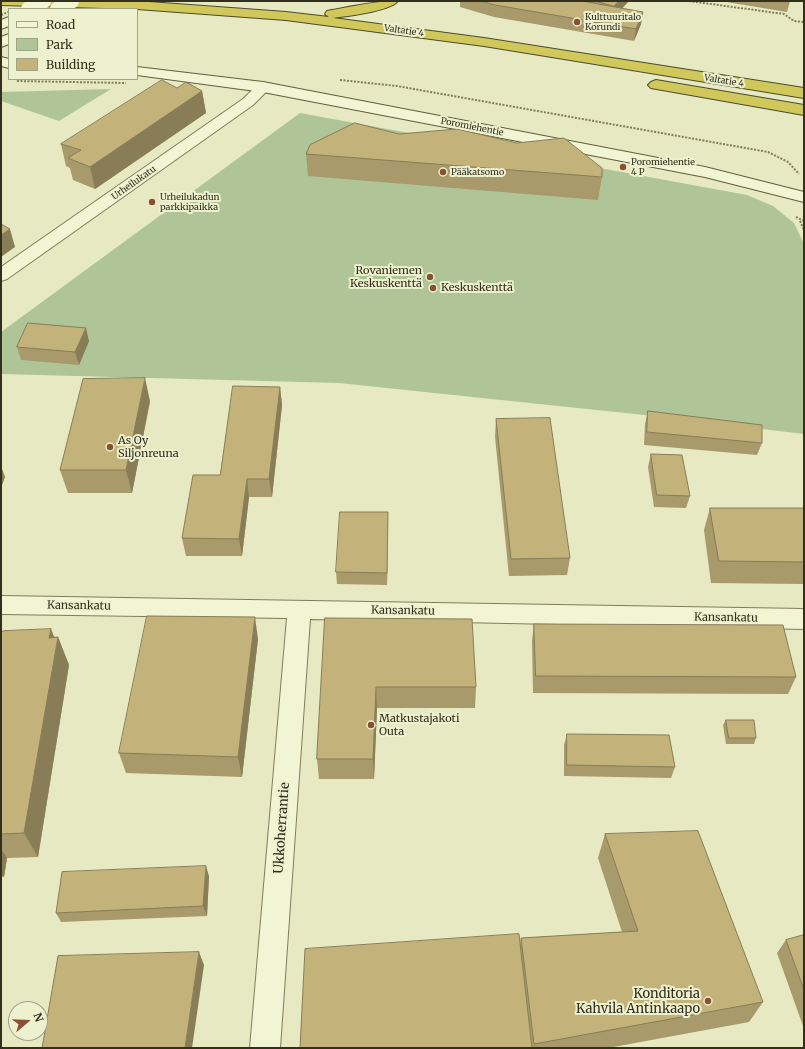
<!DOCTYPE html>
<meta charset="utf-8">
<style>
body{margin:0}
#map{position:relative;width:805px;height:1049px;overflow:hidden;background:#e6e9c1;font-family:Merriweather,serif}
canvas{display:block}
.frame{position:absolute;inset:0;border:2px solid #322f1d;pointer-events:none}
.legend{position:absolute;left:8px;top:8px;width:130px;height:72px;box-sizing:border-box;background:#eef1d0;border:1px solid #a3a388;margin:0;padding:5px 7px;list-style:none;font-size:12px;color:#322f1d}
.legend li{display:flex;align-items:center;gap:8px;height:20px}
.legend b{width:20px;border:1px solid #a3a388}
.north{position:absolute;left:8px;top:1001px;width:40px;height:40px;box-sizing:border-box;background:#eef1d0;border:1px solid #a3a388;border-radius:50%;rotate:71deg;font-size:11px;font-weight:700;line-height:16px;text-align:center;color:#322f1d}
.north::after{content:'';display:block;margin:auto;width:14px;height:18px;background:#895131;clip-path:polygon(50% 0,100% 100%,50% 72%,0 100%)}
</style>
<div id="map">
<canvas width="805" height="1049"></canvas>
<div class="frame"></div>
<ul class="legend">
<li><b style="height:5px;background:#f2f5d4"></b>Road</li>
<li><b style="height:11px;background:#afc597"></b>Park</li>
<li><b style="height:11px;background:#c3b37b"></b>Building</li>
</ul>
<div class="north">N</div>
</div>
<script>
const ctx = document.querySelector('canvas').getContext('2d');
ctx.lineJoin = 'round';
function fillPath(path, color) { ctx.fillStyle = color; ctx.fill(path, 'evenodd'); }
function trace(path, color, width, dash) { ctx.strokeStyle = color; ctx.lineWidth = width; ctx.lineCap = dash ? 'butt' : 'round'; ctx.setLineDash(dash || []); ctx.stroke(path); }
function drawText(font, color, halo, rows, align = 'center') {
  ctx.font = font + ' Merriweather,serif'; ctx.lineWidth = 4; ctx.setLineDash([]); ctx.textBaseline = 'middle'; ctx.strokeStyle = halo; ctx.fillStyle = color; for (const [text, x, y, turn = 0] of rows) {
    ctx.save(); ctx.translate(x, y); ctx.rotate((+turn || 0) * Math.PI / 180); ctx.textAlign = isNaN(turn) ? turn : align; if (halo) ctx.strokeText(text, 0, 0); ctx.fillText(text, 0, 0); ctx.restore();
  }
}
fillPath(new Path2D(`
 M 111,89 L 59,121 L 1,101 L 1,92 Z
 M 300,113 L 747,195 L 773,206 L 794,223 L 804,244 L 804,434 L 654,416 L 339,383 L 1,374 L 1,332 Z`), '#afc597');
const street = new Path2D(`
 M 263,82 L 268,84 L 271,87 L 253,105 L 7,279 L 1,281 L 1,267 L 243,99 L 258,84 Z
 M 1,596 L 804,609 L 804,629 L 310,619 L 280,1048 L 250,1048 L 287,618 L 1,614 Z`);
const secondary = new Path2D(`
 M 9,17 L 9,26 L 1,29 L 1,20 Z
 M 9,34 L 9,44 L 1,47 L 1,37 Z
 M 1,57 L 9,59 L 9,68 L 1,66 Z
 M 137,67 L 263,82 L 705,167 L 804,192 L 804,202 L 705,177 L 263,92 L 137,75 Z`);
const highway = new Path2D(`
 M 1,1 L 149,2 L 286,12 L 329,17 L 325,14 L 327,11 L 332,10 C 354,6 376,1 398,1 C 391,11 347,16 333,18 L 484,38 L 804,88 L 804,98 L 484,46 L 286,20 L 137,9 L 1,5 Z
 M 656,80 L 804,105 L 804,115 L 651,88 L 648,85 L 651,82 Z`);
trace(street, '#807c5b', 2);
trace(secondary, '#625d3e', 2);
trace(highway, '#4e492f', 2);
trace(new Path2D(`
 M 689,1 L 784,14 L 794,21 L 804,22
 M 340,80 L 397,86 L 768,152 L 788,162 L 799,174
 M 17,81 L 126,83
 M 796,217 L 804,221
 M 800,221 L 804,230`), '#807c5b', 2, [2, 1.5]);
fillPath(street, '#f2f5d4');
fillPath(secondary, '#f2f5d4');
fillPath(highway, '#d0c85a');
const secondaryBridge = new Path2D(`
 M 29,9 L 43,1
 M 58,9 L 71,1`);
trace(secondaryBridge, '#625d3e', 17, []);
trace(new Path2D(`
 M 1,15 L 8,12`), '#807c5b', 2, [2, 1.5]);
trace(secondaryBridge, '#f2f5d4', 16);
fillPath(new Path2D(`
 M 460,1 L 629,1 L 622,9 L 641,24 L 634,41 L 494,17 L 460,7 Z
 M 720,1 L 790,1 L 787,12 Z
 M 177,88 L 202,91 L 206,113 L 95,189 L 73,180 L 70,168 L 66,166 L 61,144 Z
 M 399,134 L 602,177 L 598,200 L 308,176 L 306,154 Z
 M 89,341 L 79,365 L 21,360 L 17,347 Z
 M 280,387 L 282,405 L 272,497 L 249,497 L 242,556 L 186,556 L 182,538 L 220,475 Z
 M 150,401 L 132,493 L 68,493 L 60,470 Z
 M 648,411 L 762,443 L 757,455 L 644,445 L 645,424 Z
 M 496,419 L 570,558 L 567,575 L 509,576 L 495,437 Z
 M 651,454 L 690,496 L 686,508 L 654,507 L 648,467 Z
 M 710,508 L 804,508 L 804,584 L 711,583 L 704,530 Z
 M 388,512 L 387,585 L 337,584 L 336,572 Z
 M 325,618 L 476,687 L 475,708 L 377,708 L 374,779 L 319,779 L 317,759 Z
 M 534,624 L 796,677 L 788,694 L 533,693 L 532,641 Z
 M 1,633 L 58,637 L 69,665 L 38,857 L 7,858 L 4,877 L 1,877 Z
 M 258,639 L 242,777 L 126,773 L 119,753 Z
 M 726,720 L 756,738 L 754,744 L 726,744 L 723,725 Z
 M 567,734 L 675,767 L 671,778 L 564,776 L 564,745 Z
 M 605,834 L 763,1002 L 749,1022 L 608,1048 L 300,1048 L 520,944 L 521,938 L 622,932 L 598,858 Z
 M 209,876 L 207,916 L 61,922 L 56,913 Z
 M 804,935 L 804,1026 L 803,1026 L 777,953 L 786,940 Z`), '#a89a6a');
fillPath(new Path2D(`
 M 619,1 L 629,1 L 612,18 L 614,6 Z
 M 643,12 L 641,24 L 634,41 L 636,29 Z
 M 202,91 L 206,113 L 95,189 L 90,167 Z
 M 10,229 L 15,247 L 1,257 L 1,235 Z
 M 86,328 L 89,341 L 79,365 L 75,352 Z
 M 145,378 L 150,401 L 132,493 L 126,470 Z
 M 280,387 L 282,405 L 272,497 L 269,479 Z
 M 1,466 L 5,477 L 1,488 Z
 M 247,479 L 249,497 L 242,556 L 239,539 Z
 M 388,512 L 388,524 L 387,585 L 387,573 Z
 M 255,617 L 258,639 L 242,777 L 238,757 Z
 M 51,629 L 57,644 L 58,637 L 69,665 L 38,857 L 24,833 L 49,638 Z
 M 376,687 L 377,708 L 374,779 L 373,759 Z
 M 1,849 L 7,858 L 4,877 L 1,873 Z
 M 206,866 L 209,876 L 207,916 L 203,906 Z
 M 199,952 L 204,965 L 192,1048 L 185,1048 Z`), '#887d56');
const building = new Path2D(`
 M 481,1 L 582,1 L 643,12 L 636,29 L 495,5 Z
 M 595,1 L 619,1 L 614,6 Z
 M 162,80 L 177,88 L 186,82 L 202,91 L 90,167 L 68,158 L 81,150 L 61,144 Z
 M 355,123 L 399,134 L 457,129 L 517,143 L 564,138 L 602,168 L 602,177 L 306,154 L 310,145 Z
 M 1,224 L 10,229 L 1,235 Z
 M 28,323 L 86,328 L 75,352 L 17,347 Z
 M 145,378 L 126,470 L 60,470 L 83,379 Z
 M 233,386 L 280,387 L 269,479 L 247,479 L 239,539 L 182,538 L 193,475 L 220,475 Z
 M 648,411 L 762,425 L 762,443 L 647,432 Z
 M 550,418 L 570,558 L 511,559 L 496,419 Z
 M 651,454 L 682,455 L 690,496 L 657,495 Z
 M 710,508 L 804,508 L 804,562 L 719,561 Z
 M 340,512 L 388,512 L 387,573 L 336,572 Z
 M 147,616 L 255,617 L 238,757 L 119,753 Z
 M 325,618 L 472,619 L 476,687 L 376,687 L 373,759 L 317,759 Z
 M 534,624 L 783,625 L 796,677 L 536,676 Z
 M 51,629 L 49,638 L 58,637 L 24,833 L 1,834 L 1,633 L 3,631 Z
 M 726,720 L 754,720 L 756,738 L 729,738 Z
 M 567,734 L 669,735 L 675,767 L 567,765 Z
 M 698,831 L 763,1002 L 534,1044 L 521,938 L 638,931 L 605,834 Z
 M 206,866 L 203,906 L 56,913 L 62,872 Z
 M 519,934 L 532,1048 L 300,1048 L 305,949 Z
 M 804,935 L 804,990 L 786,940 Z
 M 199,952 L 185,1048 L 42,1048 L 58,956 Z`);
fillPath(building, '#c3b37b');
trace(building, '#887d56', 1);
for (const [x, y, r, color] of [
 [577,22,4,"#895131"],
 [623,167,4,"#895131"],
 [443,172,4,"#895131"],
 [152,202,4,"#895131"],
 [430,277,4,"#895131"],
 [433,288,4,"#895131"],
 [110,447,4,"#895131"],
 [371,725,4,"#895131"],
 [708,1001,4,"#895131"]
]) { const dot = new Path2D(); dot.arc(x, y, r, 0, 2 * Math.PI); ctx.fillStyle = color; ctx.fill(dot); trace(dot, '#eef1d0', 1.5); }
drawText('9px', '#322f1d', '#eef1d0', [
 ["Kulttuuritalo",585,17],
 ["Korundi",585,27],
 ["Poromiehentie",631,162],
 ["4 P",631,172],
 ["Pääkatsomo",451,172],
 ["Urheilukadun",160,197],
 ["parkkipaikka",160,207]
], 'left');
drawText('9px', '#322f1d', '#eef1d0', [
 ["Valtatie 4",404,31,8],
 ["Valtatie 4",724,81,9],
 ["Poromiehentie",472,127,11],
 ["Urheilukatu",134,183,-35]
]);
drawText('11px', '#322f1d', '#eef1d0', [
 ["Rovaniemen",422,271,"right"],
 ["Keskuskenttä",422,284,"right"],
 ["Keskuskenttä",441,288],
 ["As Oy",118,441],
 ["Siljonreuna",118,454],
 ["Matkustajakoti",379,719],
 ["Outa",379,732]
], 'left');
drawText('11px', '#322f1d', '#eef1d0', [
 ["Kansankatu",79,606,1],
 ["Kansankatu",403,611,1],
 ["Kansankatu",726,618,1]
]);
drawText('13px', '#322f1d', '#eef1d0', [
 ["Ukkoherrantie",282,828,-86]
]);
drawText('13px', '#322f1d', '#eef1d0', [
 ["Konditoria",700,994],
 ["Kahvila Antinkaapo",700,1009]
], 'right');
</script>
